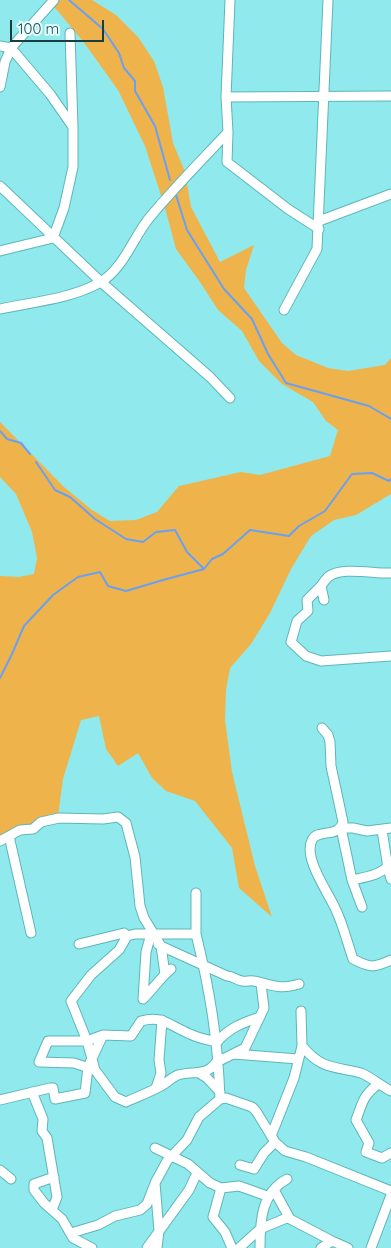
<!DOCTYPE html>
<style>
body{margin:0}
#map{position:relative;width:391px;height:1248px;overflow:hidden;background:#90e9ec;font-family:Quicksand,sans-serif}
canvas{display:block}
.scale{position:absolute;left:10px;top:20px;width:94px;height:22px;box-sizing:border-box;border:2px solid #183e3f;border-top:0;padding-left:6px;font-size:15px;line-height:18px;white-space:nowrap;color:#183e3f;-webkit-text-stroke:4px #e5feff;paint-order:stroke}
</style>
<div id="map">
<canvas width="391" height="1248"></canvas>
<div class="scale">100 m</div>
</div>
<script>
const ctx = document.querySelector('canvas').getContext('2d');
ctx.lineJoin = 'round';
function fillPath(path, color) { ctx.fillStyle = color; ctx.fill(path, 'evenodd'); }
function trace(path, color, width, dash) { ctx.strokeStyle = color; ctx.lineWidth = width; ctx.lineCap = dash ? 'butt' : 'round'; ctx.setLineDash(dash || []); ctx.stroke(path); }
fillPath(new Path2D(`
 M 46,0 L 92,0 L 116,15 L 138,37 L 154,61 L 163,87 L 173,143 L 185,172 L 191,207 L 220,262 L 254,245 L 246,270 L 244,288 L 282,343 L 296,355 L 328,368 L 348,371 L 385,365 L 391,358 L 391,494 L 356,515 L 334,520 L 311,536 L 291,569 L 270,613 L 251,644 L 230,668 L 226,690 L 225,720 L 232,772 L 255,866 L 272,917 L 239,888 L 232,848 L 195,801 L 166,791 L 152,778 L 138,753 L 118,766 L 106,749 L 99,716 L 81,720 L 63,779 L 58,816 L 40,820 L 0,837 L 0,576 L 19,577 L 34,574 L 37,558 L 32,532 L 16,494 L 0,477 L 0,422 L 64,487 L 92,510 L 110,521 L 136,520 L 157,512 L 179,486 L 241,472 L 260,475 L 330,456 L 338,430 L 326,421 L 313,402 L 282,384 L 259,361 L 242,331 L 218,310 L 200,282 L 176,249 L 165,208 L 145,146 L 118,90 L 85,44 L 57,10 Z`), '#efb34b');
trace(new Path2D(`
 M 69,0 L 103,29 L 119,53 L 124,68 L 135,81 L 135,91 L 155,126 L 170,180
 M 176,195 L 187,230 L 224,289 L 252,319 L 268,354 L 286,383 L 369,406 L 391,419
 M 0,431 L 7,439 L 21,443 L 30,454
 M 36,462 L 55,490 L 70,497 L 95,519 L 126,539 L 143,542 L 156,532 L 175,530 L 187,552 L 204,569
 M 0,678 L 12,654 L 24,626 L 53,595 L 78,577 L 100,572 L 108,586 L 126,591 L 163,580 L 204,569 L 212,559 L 223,554 L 250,530 L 289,536 L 299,526 L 325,511 L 352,474 L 372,473 L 389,481 L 391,479`), '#68a0f2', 2);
const minor = new Path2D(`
 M 70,33 L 73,127
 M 0,46 L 11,48 L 50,94 L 73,127 L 73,167 L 64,208 L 53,238 L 0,251
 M 0,87 L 5,62 L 11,48 L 54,0
 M 226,97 L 391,96
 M 228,132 L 227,162 L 288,209 L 319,229
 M 0,186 L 101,282 L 210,377 L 230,398
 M 319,221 L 391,194
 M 0,309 C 33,302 70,299 99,283 C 124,269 133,237 150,217 C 175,187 202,160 228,132 L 226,97 L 230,0
 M 284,310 L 317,249 L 328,0
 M 321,586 L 307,600 L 308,611 L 297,621 L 291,642 L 306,656 L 321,661 L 391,656
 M 324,600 L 321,586 C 323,583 325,580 328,577 C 341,566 374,574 391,573
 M 322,728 L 328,735 L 330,742 L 331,766 L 343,822 C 338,839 318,828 312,840 C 303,858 328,892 335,908 C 343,924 347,942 353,959 C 370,968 374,968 391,960
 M 382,830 L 388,868 L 391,879
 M 9,836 L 31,933
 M 0,841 L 20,830 L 33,829 L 41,822 L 59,818 L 103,819 L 118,817 L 126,823 L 135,857 L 140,906 L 144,918 L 161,946 L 227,976 C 233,976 236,980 242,981 C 246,982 250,980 254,981 C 274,985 278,990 299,984
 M 352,880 C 366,877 382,875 391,863
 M 362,907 L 352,880 L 341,828 L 353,828 L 367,831 L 391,828
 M 151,934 L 146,952 L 143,999 C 153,989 161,977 171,969
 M 196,934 L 196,893
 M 79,944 L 124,933 L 127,936
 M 158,944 L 161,946 L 165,974
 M 302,1046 C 322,1070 334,1066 361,1073 C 371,1077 381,1086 391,1091
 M 234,1054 L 298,1059
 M 219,1061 L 245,1048 L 264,1008 L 261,984
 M 95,1070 L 115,1097 L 126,1102 C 137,1097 150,1092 161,1086 C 167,1083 172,1077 178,1075 C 196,1070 208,1078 219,1058
 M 199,1073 L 207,1078 L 220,1092
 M 378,1084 C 362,1097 363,1102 356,1120 L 369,1143 L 366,1152 L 382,1158 L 391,1153
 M 156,1088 L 161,1073 L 159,1060 L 162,1020
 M 32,1092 L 43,1119 L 42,1131 L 47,1138 L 57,1197 L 52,1210
 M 220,1099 C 218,1040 210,991 196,934 L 135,934 L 127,936 L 119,950 L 91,975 L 71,1001 L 87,1041 L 48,1041 L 39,1062 L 74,1063 L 95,1070 L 87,1041 L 103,1035 L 131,1036 L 141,1021 C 163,1015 170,1026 190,1034 C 198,1038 208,1040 217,1042 C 229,1028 242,1023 260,1017
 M 0,1100 L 50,1088 L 53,1088 L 55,1099 L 85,1093 L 88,1067 L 103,1035
 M 271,1136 L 294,1078 L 302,1046 L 301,1011
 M 155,1148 L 188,1164 L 210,1183 L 221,1188 L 239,1186 L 267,1196
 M 240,1165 L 254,1169 L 264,1153 L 275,1142
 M 0,1170 L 11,1179
 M 54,1177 L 34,1184 L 34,1190 L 44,1203 L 62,1219 L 73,1238 L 92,1248
 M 221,1188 L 213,1217 L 225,1232 L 232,1248
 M 274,1190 L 290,1219 L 332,1241
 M 71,1233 L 98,1225 L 115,1216 L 140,1210 L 147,1204 L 154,1186
 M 147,1248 L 189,1190 L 197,1173
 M 157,1248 L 159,1231 L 155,1183 L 167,1161 L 187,1140 L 199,1117 L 220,1099 L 226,1098 L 252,1107 L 256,1111 L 275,1142 L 285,1151 L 306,1157 L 391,1191
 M 239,1248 L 260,1229 L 289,1217
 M 260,1248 C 260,1221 261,1193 287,1179
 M 321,1248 L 332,1241 L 348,1248
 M 371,1248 L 391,1195`);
trace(minor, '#5db6b9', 11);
trace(minor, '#fff', 9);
</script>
